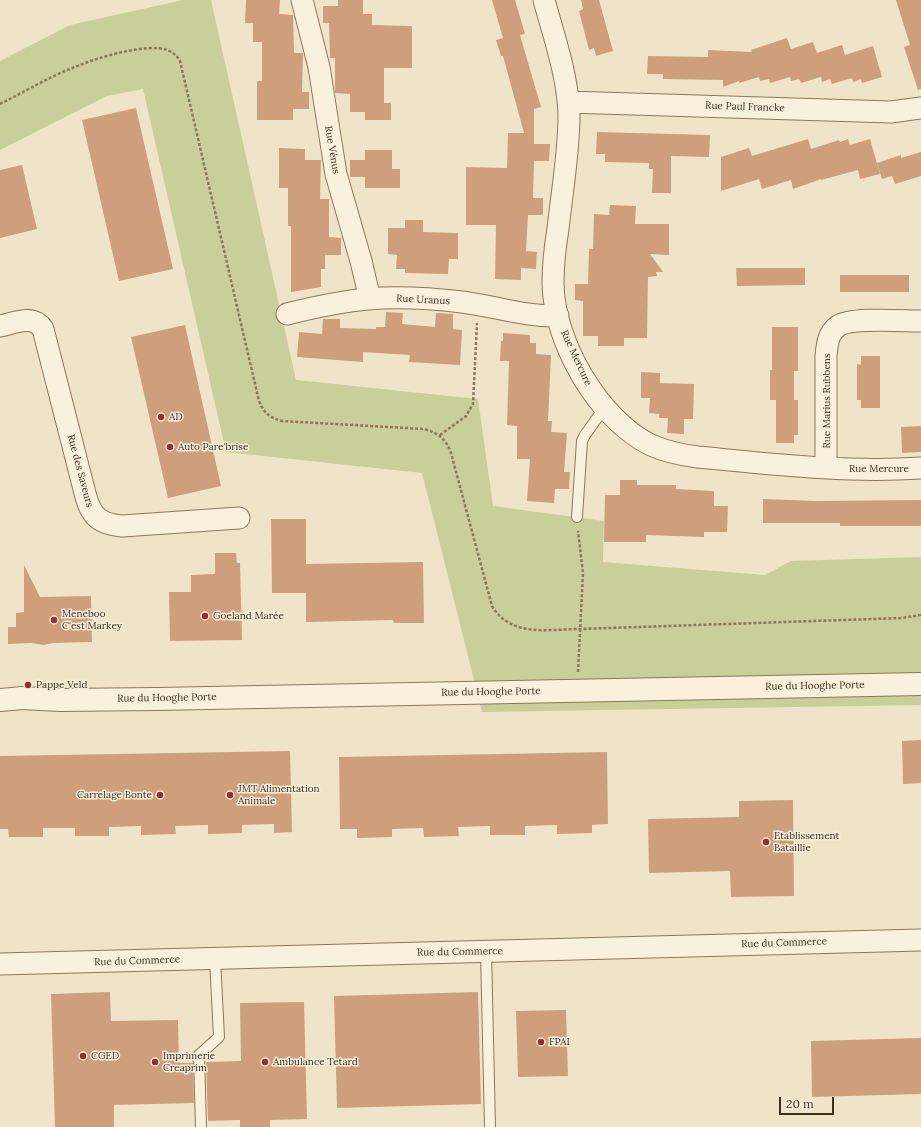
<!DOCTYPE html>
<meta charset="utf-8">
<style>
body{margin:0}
#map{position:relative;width:921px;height:1127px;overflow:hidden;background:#f0e4c8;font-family:Lora,serif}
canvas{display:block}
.scale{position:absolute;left:779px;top:1097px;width:55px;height:18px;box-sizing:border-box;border:2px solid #3d2e20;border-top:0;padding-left:5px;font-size:12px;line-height:14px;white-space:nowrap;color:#3d2e20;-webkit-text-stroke:3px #f7eed8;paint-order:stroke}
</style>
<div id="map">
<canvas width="921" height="1127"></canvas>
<div class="scale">20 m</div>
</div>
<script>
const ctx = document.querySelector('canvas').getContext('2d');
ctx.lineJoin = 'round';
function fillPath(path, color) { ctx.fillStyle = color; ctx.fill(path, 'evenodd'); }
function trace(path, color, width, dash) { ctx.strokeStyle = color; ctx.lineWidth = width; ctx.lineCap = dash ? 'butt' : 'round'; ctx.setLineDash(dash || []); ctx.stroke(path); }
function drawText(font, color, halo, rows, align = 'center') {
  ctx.font = font + ' Lora,serif'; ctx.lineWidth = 3; ctx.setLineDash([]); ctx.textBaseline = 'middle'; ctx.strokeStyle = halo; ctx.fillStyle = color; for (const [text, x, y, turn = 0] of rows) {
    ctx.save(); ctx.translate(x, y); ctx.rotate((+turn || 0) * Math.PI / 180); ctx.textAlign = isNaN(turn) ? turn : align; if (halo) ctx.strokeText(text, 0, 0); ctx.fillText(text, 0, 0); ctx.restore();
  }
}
fillPath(new Path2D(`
 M 183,0 L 211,0 L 296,380 L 478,399 L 493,506 L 604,521 L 603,562 L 765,575 L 791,561 L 921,557 L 921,705 L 482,712 L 422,473 L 226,452 L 143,89 L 107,96 L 0,150 L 0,61 L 70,25 Z`), '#c9cf9b');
fillPath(new Path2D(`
 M 246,0 L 280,0 L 279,14 L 293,15 L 294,53 L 303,53 L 302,92 L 309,92 L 309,109 L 293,109 L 293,120 L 257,120 L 257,81 L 262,81 L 262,42 L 253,42 L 253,23 L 245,23 Z
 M 338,0 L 363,0 L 363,14 L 372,14 L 372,25 L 412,26 L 412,68 L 384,68 L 384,103 L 391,103 L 391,120 L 365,120 L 365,112 L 350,112 L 350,94 L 335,93 L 335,58 L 330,58 L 329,23 L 323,23 L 323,6 L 338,6 Z
 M 492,0 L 515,0 L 525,34 L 520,35 L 541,107 L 534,109 L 534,144 L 550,144 L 549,161 L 534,161 L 533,198 L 543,198 L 543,215 L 528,215 L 526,251 L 537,252 L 536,269 L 521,268 L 521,280 L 495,279 L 496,225 L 466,225 L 466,167 L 507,168 L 508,133 L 524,133 L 503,56 L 501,56 L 496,40 L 503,38 Z
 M 581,0 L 599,0 L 613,51 L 596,56 L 594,48 L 589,50 L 579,11 L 583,9 Z
 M 896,0 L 921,0 L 921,89 L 918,90 L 904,47 L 910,45 Z
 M 787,38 L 791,49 L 813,42 L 817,53 L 842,45 L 845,55 L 873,46 L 882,77 L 862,83 L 861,79 L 853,82 L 852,78 L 832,84 L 830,79 L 822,82 L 821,77 L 801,83 L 799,79 L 791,81 L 790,77 L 770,83 L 769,79 L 760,81 L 759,77 L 739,83 L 739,81 L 723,87 L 723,80 L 663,79 L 663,74 L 647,74 L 648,56 L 708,57 L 708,50 L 752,52 L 751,50 Z
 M 136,108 L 173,269 L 119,281 L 82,120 Z
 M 597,132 L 710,135 L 709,157 L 671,156 L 671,193 L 652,193 L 653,169 L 649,169 L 649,163 L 605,162 L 605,154 L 596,154 Z
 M 808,139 L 811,149 L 839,140 L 840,142 L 848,139 L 850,145 L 870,139 L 880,174 L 860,179 L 858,170 L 821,180 L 821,179 L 793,189 L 791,180 L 762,189 L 759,179 L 721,191 L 721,157 L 749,148 L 752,156 Z
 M 279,148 L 305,149 L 305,160 L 321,160 L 320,199 L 329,199 L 329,237 L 341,238 L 341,255 L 325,255 L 325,269 L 321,269 L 321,287 L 291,292 L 291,226 L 288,226 L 288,188 L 279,188 Z
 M 365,150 L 392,150 L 392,169 L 400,169 L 400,188 L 365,188 L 365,177 L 350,177 L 350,160 L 365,160 Z
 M 921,152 L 921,176 L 895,184 L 892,176 L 882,179 L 877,163 L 901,155 L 901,158 Z
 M 22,165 L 37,229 L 0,238 L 0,170 Z
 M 610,205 L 636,206 L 635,224 L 669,224 L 669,255 L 650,254 L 663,272 L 656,272 L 657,276 L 648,277 L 647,338 L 624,338 L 624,346 L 598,346 L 598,336 L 583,336 L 583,301 L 575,300 L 575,284 L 588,284 L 589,249 L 593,249 L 594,214 L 609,215 Z
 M 405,220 L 423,220 L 423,232 L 458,233 L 458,259 L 449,259 L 448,274 L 405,273 L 405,269 L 396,269 L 397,255 L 388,254 L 388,228 L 405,228 Z
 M 736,268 L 805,268 L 805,285 L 737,286 Z
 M 840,275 L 909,275 L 909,292 L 840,292 Z
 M 386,312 L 403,313 L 402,324 L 435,327 L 436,313 L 453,314 L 453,329 L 462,330 L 460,365 L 409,362 L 410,355 L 363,352 L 363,362 L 297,357 L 299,332 L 322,334 L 323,319 L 340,319 L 340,328 L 376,329 L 376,327 L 385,327 Z
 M 185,325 L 221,486 L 168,498 L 131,337 Z
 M 772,327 L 798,327 L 798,371 L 794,371 L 794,400 L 798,400 L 798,435 L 794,435 L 794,443 L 776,443 L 776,400 L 770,400 L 770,370 L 772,370 Z
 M 503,333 L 530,335 L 530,343 L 536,343 L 536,354 L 551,355 L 548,421 L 552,421 L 551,432 L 567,433 L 564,472 L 570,472 L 569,489 L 555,489 L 554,503 L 527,501 L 530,459 L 517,459 L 517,426 L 507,425 L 509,361 L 500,361 L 501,341 L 503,341 Z
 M 861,356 L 880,356 L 880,408 L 861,408 L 861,400 L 857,400 L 857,364 L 861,365 Z
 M 641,372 L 660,373 L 660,383 L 694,384 L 693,419 L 684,419 L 684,434 L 667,433 L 668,418 L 659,418 L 659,414 L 649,413 L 650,398 L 641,398 Z
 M 921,426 L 921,452 L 902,453 L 901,427 Z
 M 620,480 L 637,480 L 637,485 L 676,485 L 676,489 L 714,491 L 714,506 L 728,506 L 727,532 L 704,532 L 704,537 L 646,535 L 646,542 L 604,542 L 605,495 L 620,495 Z
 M 763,499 L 816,501 L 921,500 L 921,526 L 840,526 L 840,523 L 763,523 Z
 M 271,519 L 306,519 L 306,564 L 423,562 L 424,623 L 394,623 L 393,620 L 306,622 L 306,593 L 272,593 Z
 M 215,553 L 236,553 L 237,563 L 240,563 L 242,640 L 170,641 L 169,592 L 191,592 L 191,575 L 215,574 Z
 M 24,565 L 40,597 L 91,596 L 92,642 L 53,643 L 44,645 L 31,643 L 8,644 L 8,627 L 16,627 L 16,613 L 24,612 Z
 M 921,740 L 921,783 L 903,784 L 902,741 Z
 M 290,751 L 292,832 L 274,833 L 274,824 L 242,825 L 242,833 L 208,834 L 208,825 L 175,826 L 176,834 L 141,835 L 141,826 L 109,827 L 109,836 L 75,836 L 75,828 L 43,828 L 43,837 L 9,837 L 8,829 L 0,829 L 0,756 Z
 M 607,752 L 608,824 L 592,825 L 592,833 L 557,834 L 557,825 L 525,826 L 525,835 L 490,835 L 490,826 L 458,827 L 459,836 L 424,837 L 423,828 L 392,829 L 392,837 L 357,838 L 357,829 L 340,829 L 339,757 Z
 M 793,800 L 794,896 L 731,897 L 730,871 L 649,873 L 648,819 L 739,817 L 739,801 Z
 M 110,992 L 111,1021 L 178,1020 L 179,1063 L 193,1063 L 194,1103 L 114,1105 L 114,1127 L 55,1127 L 51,994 Z
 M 478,992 L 481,1104 L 337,1108 L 334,996 Z
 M 304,1002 L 307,1119 L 270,1120 L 270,1127 L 240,1127 L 240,1120 L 208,1121 L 206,1062 L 241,1061 L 240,1003 Z
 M 566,1010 L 568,1076 L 518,1077 L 516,1011 Z
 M 921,1038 L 921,1094 L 812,1097 L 811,1041 Z`), '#cf9f7d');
const service = new Path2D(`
 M 577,517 L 582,441 L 585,435 L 605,407
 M 486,951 L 490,1127
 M 201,1127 L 199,1055 L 219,1037 L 215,959`);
const minor = new Path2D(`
 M 302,0 L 319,67 L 336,174 L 361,261 L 370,299
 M 544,0 C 554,37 568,76 569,115 C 569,153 562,191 558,229 C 555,247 553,265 553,284 C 554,342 598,419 651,445 C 666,452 682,455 698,457 C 772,464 847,473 921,468
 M 568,102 L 891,112 L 921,108
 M 287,314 C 319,306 351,299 383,298 C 409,297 437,299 462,302 C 494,306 526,317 558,316
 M 0,326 C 15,323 33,314 43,329 L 86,497 C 92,518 101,524 122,526 L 239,518
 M 826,468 L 826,356 C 827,345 828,333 838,326 C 851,317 903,321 921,321
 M 0,964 L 921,940`);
const tertiary = new Path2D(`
 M 0,700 L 22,698 L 60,700 L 157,699 L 921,684`);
trace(service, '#8d765c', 12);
trace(minor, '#8d765c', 23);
trace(tertiary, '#8d765c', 24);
trace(new Path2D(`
 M 0,104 C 26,91 52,75 80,65 C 100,57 146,43 167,50 C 173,52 177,56 180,61 L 259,401 C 264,413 270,418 282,421 L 424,429 C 438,433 446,439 451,453 L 492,606 C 511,638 549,629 580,629 L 902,618 L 921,615
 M 440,435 L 466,416 L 473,404 L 477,323
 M 578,672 L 583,573 L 578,531`), '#8d765c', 2.5, [3, 2]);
trace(service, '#faf1dc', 10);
trace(minor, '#faf1dc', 21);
trace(tertiary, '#faf1dc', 22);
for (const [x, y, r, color] of [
 [161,417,4,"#9e2a2b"],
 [170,447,4,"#9e2a2b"],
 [205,616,4,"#9e2a2b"],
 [54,620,4,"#9e2a2b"],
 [28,685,4,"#9e2a2b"],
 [160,795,4,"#9e2a2b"],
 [230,795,4,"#9e2a2b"],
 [766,842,4,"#9e2a2b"],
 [541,1042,4,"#9e2a2b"],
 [83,1056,4,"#9e2a2b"],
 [155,1062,4,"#9e2a2b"],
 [265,1062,4,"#9e2a2b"]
]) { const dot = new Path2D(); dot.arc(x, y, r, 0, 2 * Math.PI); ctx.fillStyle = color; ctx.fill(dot); trace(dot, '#f7eed8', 1.5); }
drawText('10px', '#3d2e20', '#f7eed8', [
 ["Rue Paul Francke",745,107,2],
 ["Rue Vénus",332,150,80],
 ["Rue Uranus",423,300,3],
 ["Rue Mercure",576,358,65],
 ["Rue Marius Rubbens",827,401,-90],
 ["Rue Mercure",879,469],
 ["Rue des Saveurs",80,471,75],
 ["Rue du Hooghe Porte",815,686,-1],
 ["Rue du Hooghe Porte",491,692,-1],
 ["Rue du Hooghe Porte",167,698,-1],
 ["Rue du Commerce",784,943,-2],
 ["Rue du Commerce",460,952,-1],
 ["Rue du Commerce",137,961,-2]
]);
drawText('10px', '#3d2e20', '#f7eed8', [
 ["AD",169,417],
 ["Auto Pare'brise",178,447],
 ["Meneboo",62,614],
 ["C'est Markey",62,626],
 ["Goeland Marée",213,616],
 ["Pappe Veld",36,685],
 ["JMT Alimentation",238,789],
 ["Animale",238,801],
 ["Carrelage Bonte",152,795,"right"],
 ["Etablissement",774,836],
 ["Bataillie",774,848],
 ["FPAI",549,1042],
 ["CGED",91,1056],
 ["Imprimerie",163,1056],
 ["Creaprim",163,1068],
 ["Ambulance Tetard",273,1062]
], 'left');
</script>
